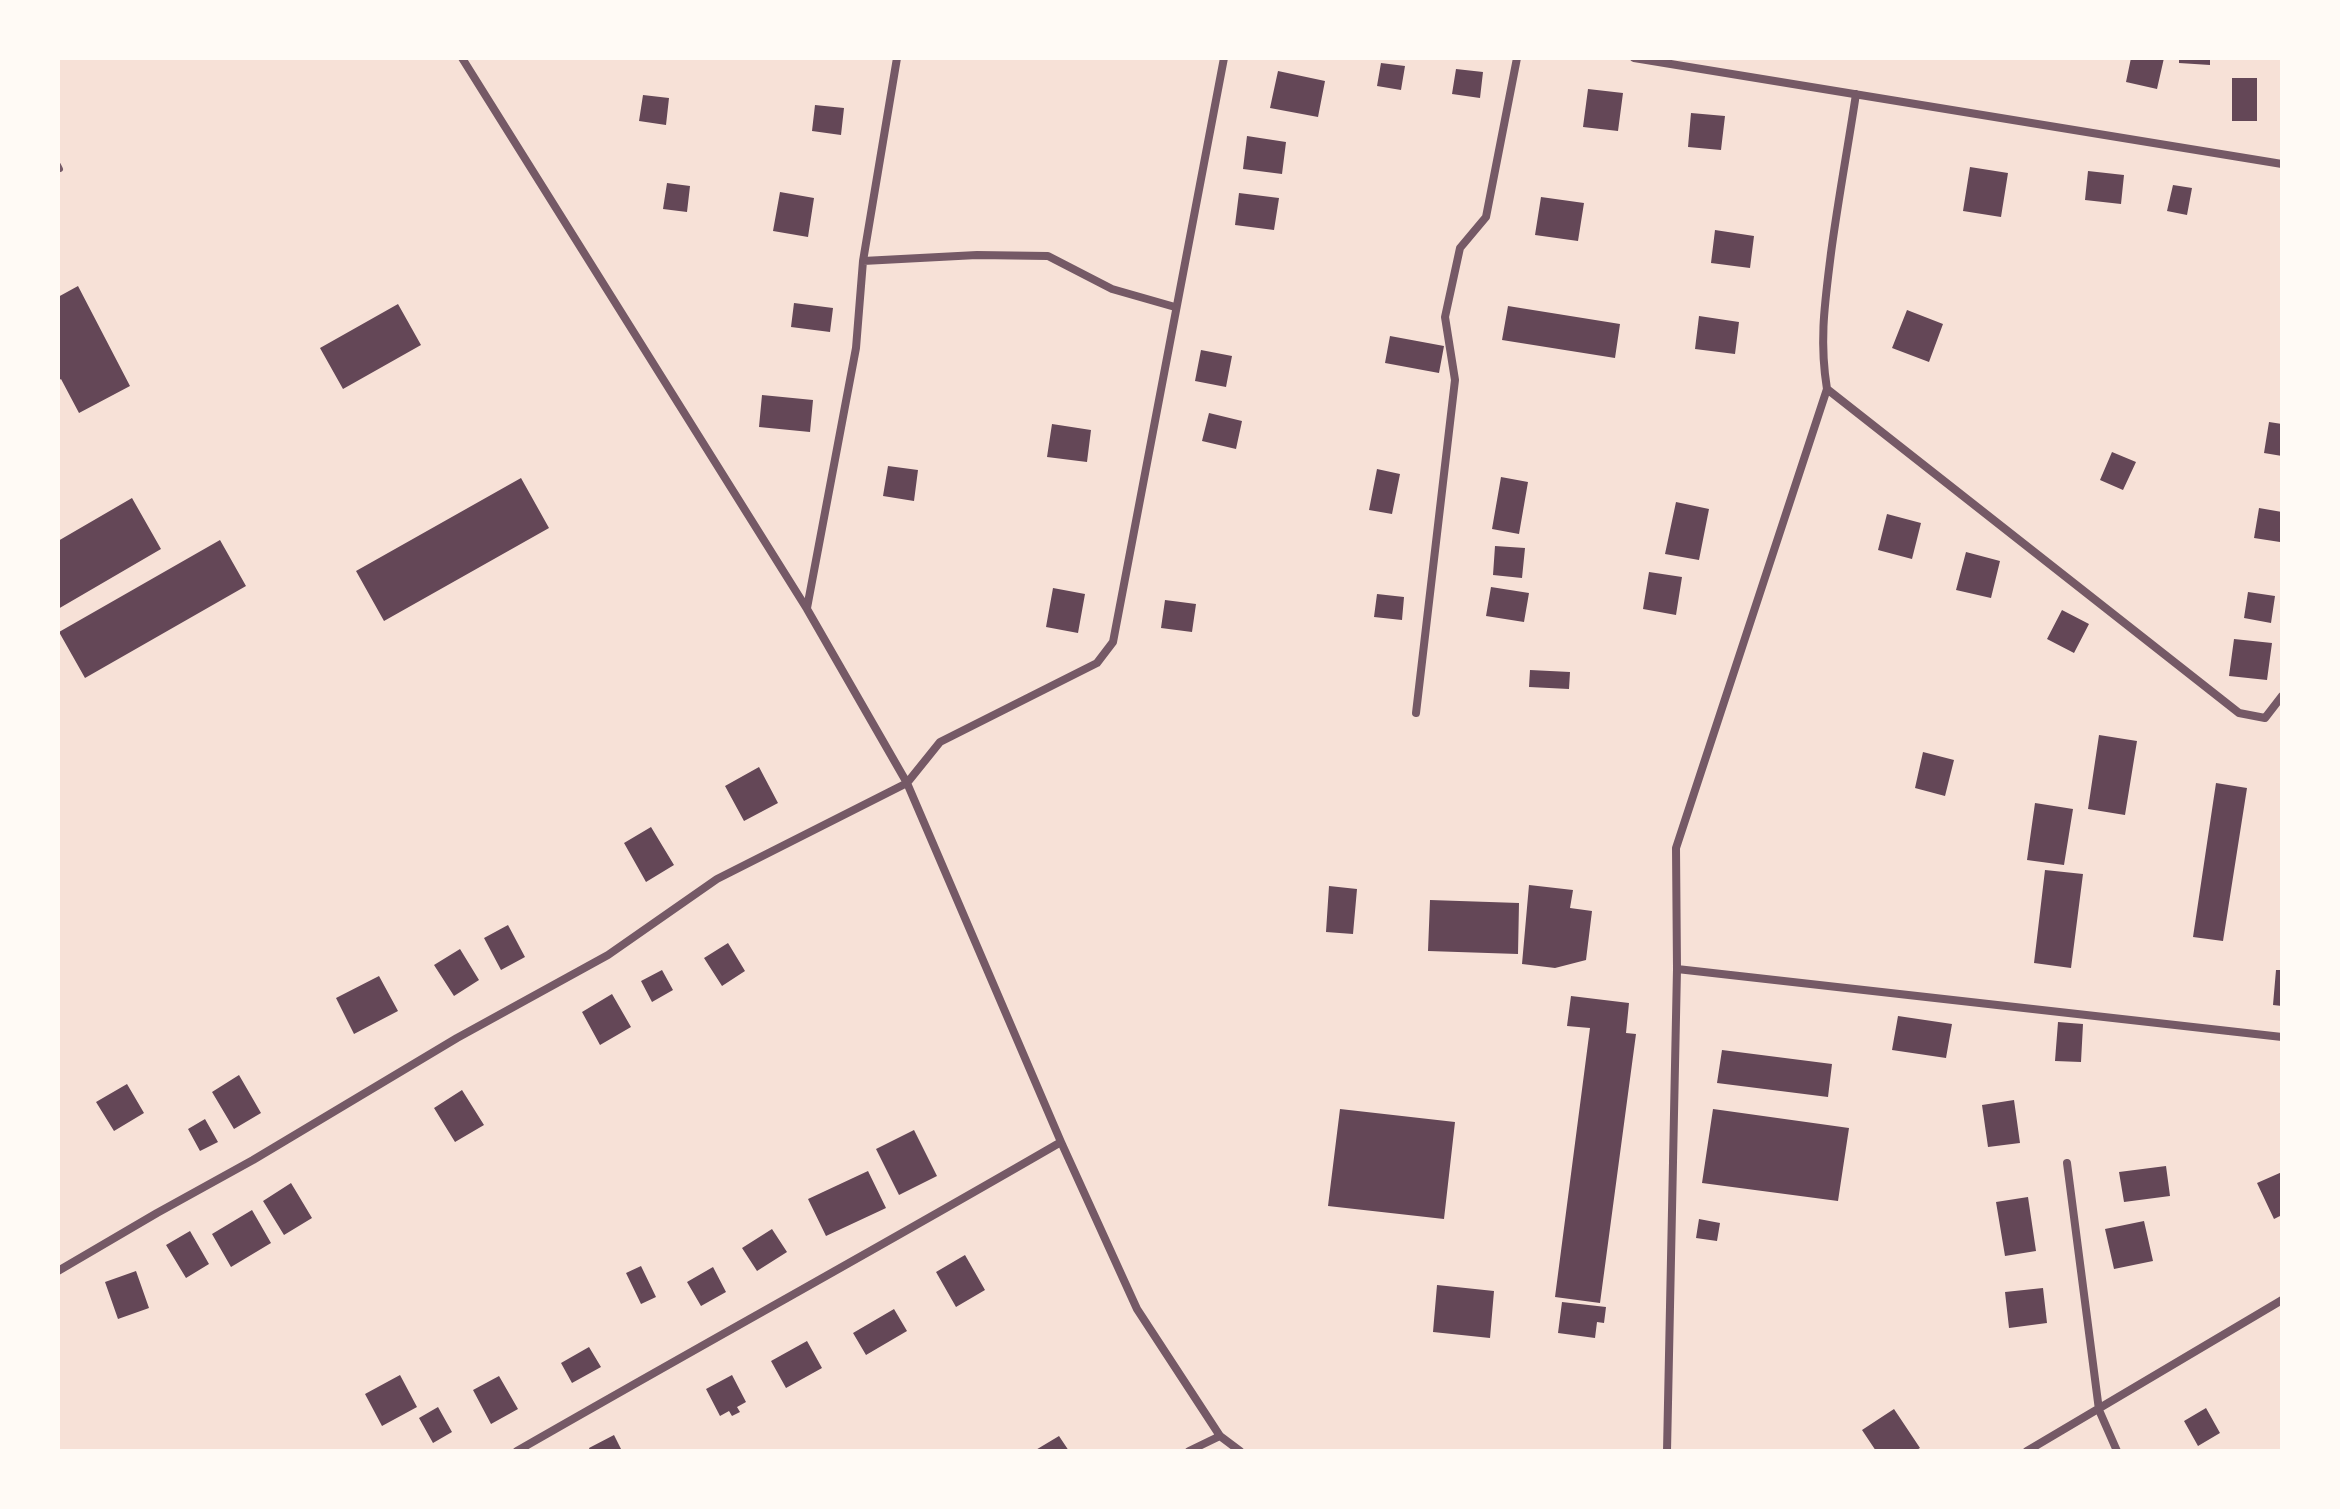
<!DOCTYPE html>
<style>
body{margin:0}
#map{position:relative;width:2340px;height:1509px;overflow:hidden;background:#f7e1d7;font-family:"Work Sans",sans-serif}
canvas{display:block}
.frame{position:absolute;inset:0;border:60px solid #fffaf5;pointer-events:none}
</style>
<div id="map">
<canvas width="2340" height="1509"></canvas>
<div class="frame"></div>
</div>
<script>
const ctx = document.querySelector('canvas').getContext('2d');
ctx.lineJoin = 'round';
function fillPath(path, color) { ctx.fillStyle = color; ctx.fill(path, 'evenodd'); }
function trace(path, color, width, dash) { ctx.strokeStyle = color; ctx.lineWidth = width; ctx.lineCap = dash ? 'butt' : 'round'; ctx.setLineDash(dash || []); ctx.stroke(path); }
fillPath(new Path2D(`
 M 2131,58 L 2164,58 L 2157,89 L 2126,82 Z
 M 2179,58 L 2210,58 L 2210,65 L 2179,63 Z
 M 1381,63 L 1405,66 L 1401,90 L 1377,86 Z
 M 1456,69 L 1483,72 L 1480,98 L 1452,94 Z
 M 1278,71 L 1325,81 L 1318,117 L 1270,108 Z
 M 2232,78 L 2257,78 L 2257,121 L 2232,121 Z
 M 1588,89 L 1623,93 L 1618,131 L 1583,127 Z
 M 643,95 L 669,98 L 666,125 L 639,121 Z
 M 815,105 L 844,108 L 841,135 L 812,131 Z
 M 1691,113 L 1725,116 L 1721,150 L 1688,147 Z
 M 1247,136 L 1286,142 L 1282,174 L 1243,169 Z
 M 1970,167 L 2008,173 L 2001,217 L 1963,211 Z
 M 2088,171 L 2124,175 L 2121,204 L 2085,200 Z
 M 667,183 L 690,186 L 687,212 L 663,209 Z
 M 2173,185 L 2192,188 L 2187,215 L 2167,211 Z
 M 780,192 L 814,198 L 808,237 L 773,231 Z
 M 1239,193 L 1279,198 L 1274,230 L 1235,225 Z
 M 1541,197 L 1584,203 L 1578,241 L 1535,235 Z
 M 1715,230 L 1754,236 L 1750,268 L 1711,263 Z
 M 78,286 L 130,386 L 79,413 L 61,379 L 58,381 L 58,297 Z
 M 794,303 L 833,308 L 830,332 L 791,327 Z
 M 398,304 L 421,345 L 343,389 L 320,348 Z
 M 1508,306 L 1620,324 L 1615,358 L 1502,340 Z
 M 1907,310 L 1943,324 L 1929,362 L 1892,348 Z
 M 1699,316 L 1739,322 L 1735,354 L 1695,349 Z
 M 1390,336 L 1444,346 L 1439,373 L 1385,363 Z
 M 1201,350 L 1232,356 L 1226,387 L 1195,381 Z
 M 762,395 L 813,400 L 810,432 L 759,427 Z
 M 1209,413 L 1242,421 L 1236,449 L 1202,441 Z
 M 2269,422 L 2282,424 L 2282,456 L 2264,453 Z
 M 1052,424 L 1091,430 L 1087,462 L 1047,457 Z
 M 2112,452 L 2136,462 L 2123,490 L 2100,480 Z
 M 888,466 L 918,470 L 914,501 L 883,496 Z
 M 1377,469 L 1400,474 L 1392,514 L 1369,510 Z
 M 1501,477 L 1528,482 L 1519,534 L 1492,529 Z
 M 521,478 L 549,528 L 384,621 L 356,571 Z
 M 132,498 L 161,549 L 58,609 L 58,541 Z
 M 1676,502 L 1709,509 L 1699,560 L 1665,554 Z
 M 2259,508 L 2282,512 L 2280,542 L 2254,538 Z
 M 1887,514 L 1921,523 L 1912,559 L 1878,550 Z
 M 220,540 L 246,586 L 85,678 L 59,632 Z
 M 1495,546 L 1525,548 L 1522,578 L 1493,575 Z
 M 1966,552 L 2000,561 L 1991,598 L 1956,590 Z
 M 1649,572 L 1682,577 L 1676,615 L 1643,609 Z
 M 1491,587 L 1529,593 L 1524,622 L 1486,616 Z
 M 1053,588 L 1085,594 L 1078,633 L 1046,627 Z
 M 2248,592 L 2275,596 L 2271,623 L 2244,618 Z
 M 1377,594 L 1404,597 L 1402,620 L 1374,617 Z
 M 1165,600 L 1196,604 L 1192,632 L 1161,628 Z
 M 2062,610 L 2089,624 L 2074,653 L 2047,639 Z
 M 2234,639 L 2272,643 L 2267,680 L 2229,676 Z
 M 1530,670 L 1570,672 L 1569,689 L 1529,687 Z
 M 2099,735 L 2137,741 L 2125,815 L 2088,809 Z
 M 1923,752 L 1954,760 L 1945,796 L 1915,788 Z
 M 759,767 L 778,803 L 744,821 L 725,786 Z
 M 2216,783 L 2247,788 L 2223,941 L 2193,937 Z
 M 2035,803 L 2073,809 L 2064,865 L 2027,860 Z
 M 651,827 L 674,865 L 646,882 L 624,843 Z
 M 2045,870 L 2083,874 L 2071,968 L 2034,963 Z
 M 1529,885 L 1573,890 L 1570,908 L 1592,911 L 1586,960 L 1555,968 L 1522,964 Z
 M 1329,886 L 1357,889 L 1353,934 L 1326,932 Z
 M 1430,900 L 1519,903 L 1518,954 L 1428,951 Z
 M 508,925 L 525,957 L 501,970 L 484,938 Z
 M 728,943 L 745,971 L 722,986 L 704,958 Z
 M 460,949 L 479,980 L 454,996 L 434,965 Z
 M 662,970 L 673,990 L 652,1002 L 641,981 Z
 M 2276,970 L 2282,970 L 2282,1006 L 2273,1005 Z
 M 379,976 L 398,1011 L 354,1034 L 336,998 Z
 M 612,994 L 631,1027 L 600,1045 L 582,1012 Z
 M 1571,996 L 1629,1003 L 1626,1033 L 1636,1034 L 1600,1303 L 1555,1297 L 1590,1028 L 1567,1026 Z
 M 1898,1016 L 1952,1024 L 1946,1058 L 1892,1050 Z
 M 2058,1022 L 2083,1024 L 2081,1062 L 2055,1061 Z
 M 1722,1050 L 1832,1064 L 1828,1097 L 1717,1083 Z
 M 239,1075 L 261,1113 L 234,1129 L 212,1092 Z
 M 127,1084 L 144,1113 L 114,1131 L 96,1102 Z
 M 462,1090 L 484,1125 L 455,1142 L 434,1108 Z
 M 2014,1100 L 2020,1143 L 1988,1147 L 1982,1105 Z
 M 1340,1109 L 1455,1122 L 1444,1219 L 1328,1206 Z
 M 1713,1109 L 1849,1128 L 1838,1201 L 1702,1183 Z
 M 205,1119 L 218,1142 L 200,1151 L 188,1129 Z
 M 914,1130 L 937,1176 L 899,1195 L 876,1149 Z
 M 2166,1166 L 2170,1196 L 2124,1202 L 2119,1172 Z
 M 868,1171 L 886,1208 L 826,1236 L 808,1199 Z
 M 2282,1172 L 2282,1215 L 2274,1219 L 2257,1183 Z
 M 291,1183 L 312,1218 L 284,1235 L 263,1201 Z
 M 2028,1197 L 2036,1251 L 2005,1256 L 1996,1202 Z
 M 252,1210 L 271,1243 L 231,1267 L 212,1234 Z
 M 1699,1219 L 1720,1223 L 1717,1241 L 1696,1238 Z
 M 2144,1221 L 2153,1261 L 2114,1269 L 2105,1229 Z
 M 772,1229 L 787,1252 L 757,1271 L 742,1248 Z
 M 190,1231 L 209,1264 L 186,1278 L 166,1245 Z
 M 965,1255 L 985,1290 L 956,1307 L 936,1272 Z
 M 641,1266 L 656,1297 L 641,1304 L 626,1273 Z
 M 713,1267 L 726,1292 L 701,1306 L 687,1282 Z
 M 136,1271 L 149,1308 L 118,1319 L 105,1282 Z
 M 1437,1285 L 1494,1291 L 1490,1338 L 1433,1332 Z
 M 2043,1288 L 2047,1323 L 2009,1328 L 2005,1292 Z
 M 1562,1302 L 1606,1307 L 1604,1323 L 1597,1322 L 1595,1338 L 1558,1333 Z
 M 894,1309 L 907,1331 L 866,1355 L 853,1333 Z
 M 807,1341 L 822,1368 L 786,1388 L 771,1361 Z
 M 589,1347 L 601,1367 L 572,1383 L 561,1363 Z
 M 400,1375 L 417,1407 L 382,1426 L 365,1394 Z
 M 732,1375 L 746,1402 L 737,1407 L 740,1412 L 732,1416 L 729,1411 L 720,1416 L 706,1389 Z
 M 499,1376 L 518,1409 L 491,1424 L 473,1390 Z
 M 438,1407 L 452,1432 L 433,1443 L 419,1418 Z
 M 2206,1408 L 2220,1433 L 2198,1446 L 2184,1421 Z
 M 1894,1409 L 1920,1448 L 1915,1451 L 1876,1451 L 1862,1430 Z
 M 614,1435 L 622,1451 L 590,1451 L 589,1448 Z
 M 1059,1436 L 1069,1451 L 1034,1451 Z`), '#644757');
trace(new Path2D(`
 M 58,165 L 60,169`), '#755966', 6);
trace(new Path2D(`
 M 462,58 L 807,609 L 907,783 L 1061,1142 L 1137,1309 L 1220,1436 L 1240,1451
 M 1634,58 L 2282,164
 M 863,261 L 897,58
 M 1827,389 L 2239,713 L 2265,718 L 2282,696
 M 807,608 L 856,348 L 863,261 L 977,255 L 1048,256 L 1112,289 L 1175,307
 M 1416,713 L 1455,380 L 1445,317 L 1460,248 L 1486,217 L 1517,58
 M 1677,969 L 2282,1037
 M 2067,1163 L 2099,1410 L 2117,1451
 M 58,1271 L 157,1213 L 253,1160 L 457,1038 L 608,955 L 717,879 L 907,783 L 940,742 L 1097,663 L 1113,642 L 1224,58
 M 517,1451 C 698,1347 880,1247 1061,1142
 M 1189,1451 L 1220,1436
 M 1667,1451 L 1677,969 L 1676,848 L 1827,389 C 1819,340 1825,302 1831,253 C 1838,200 1848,147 1856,94
 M 2027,1451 L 2282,1300`), '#755966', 8);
</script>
